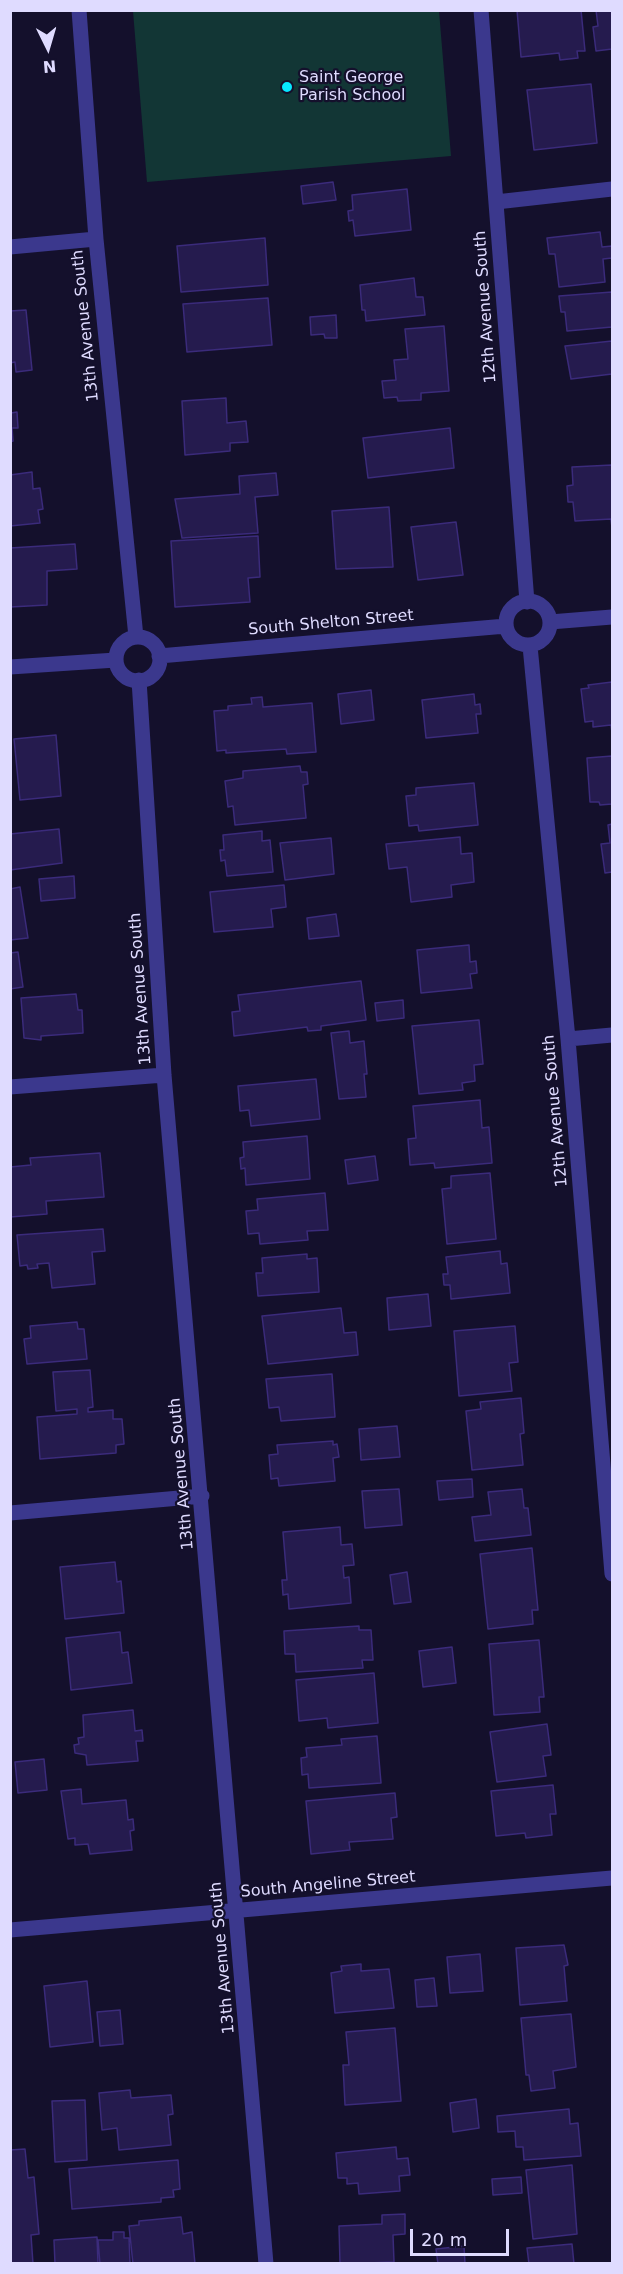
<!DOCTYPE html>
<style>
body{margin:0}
#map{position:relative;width:623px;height:2274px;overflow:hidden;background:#14102c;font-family:"DejaVu Sans",sans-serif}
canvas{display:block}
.frame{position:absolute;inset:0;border:12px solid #dfdbff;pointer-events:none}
.north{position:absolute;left:18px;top:18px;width:60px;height:60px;-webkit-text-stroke:4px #14102c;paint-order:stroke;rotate:175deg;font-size:16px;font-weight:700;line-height:24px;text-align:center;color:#dfdbff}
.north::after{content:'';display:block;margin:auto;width:21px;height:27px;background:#dfdbff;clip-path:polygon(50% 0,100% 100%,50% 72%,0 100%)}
.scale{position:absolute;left:410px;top:2229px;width:99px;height:27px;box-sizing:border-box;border:3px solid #dfdbff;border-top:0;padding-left:8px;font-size:18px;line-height:21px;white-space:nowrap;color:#dfdbff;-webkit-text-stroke:4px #14102c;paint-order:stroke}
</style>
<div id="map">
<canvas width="623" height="2274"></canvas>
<div class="frame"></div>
<div class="north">N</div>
<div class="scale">20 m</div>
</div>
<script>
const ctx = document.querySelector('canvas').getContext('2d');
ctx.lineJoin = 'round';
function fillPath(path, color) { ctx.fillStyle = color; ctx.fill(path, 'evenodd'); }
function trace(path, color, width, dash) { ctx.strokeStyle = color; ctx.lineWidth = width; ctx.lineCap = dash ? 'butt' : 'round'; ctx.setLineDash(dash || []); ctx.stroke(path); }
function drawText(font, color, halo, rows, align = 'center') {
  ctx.font = font + ' "DejaVu Sans",sans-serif'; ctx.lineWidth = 4.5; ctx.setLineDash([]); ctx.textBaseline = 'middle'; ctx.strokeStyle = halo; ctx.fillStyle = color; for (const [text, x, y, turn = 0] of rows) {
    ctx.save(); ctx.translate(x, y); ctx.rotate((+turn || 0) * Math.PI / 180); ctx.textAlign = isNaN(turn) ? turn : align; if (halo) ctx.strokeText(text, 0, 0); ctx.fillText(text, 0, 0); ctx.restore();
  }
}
fillPath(new Path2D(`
 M 133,11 L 439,11 L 451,156 L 147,182 Z`), '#123635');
const building = new Path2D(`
 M 517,10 L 581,10 L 585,51 L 577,51 L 578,58 L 560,60 L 559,53 L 521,57 Z
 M 596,10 L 612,10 L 612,49 L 596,51 L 593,27 L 598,26 Z
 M 591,84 L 597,143 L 534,150 L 527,90 Z
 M 333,182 L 336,200 L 303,204 L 301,186 Z
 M 407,189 L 411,230 L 355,236 L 353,220 L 349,221 L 348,211 L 353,210 L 352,195 Z
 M 600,232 L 602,247 L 612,246 L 612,258 L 603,259 L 605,282 L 559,287 L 555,254 L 549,254 L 547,238 Z
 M 265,238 L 268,285 L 181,292 L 177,246 Z
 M 414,278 L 416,297 L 423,297 L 425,315 L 366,321 L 365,310 L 362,310 L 360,285 Z
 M 612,292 L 612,327 L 567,331 L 565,312 L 561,312 L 559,296 Z
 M 268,298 L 272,345 L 187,352 L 183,304 Z
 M 26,310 L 32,370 L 16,372 L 15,362 L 10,363 L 10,311 Z
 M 336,315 L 337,338 L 325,338 L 324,334 L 311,335 L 310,317 Z
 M 444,326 L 449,391 L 421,393 L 421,400 L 398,401 L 397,397 L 384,398 L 382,381 L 396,380 L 394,360 L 408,359 L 405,329 Z
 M 612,341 L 612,374 L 571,379 L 565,346 Z
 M 226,398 L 227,423 L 246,421 L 248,442 L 230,443 L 230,451 L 185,455 L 182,401 Z
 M 10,408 L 11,413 L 17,412 L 18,428 L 12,428 L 13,441 L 10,442 Z
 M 450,428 L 454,468 L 368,478 L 363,438 Z
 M 612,465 L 612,528 L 611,519 L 575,521 L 573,502 L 568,502 L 567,486 L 573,485 L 572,467 Z
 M 32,472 L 33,489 L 40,488 L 43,509 L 38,510 L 40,523 L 10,526 L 10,475 Z
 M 276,473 L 278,495 L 255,497 L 258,533 L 182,538 L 175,499 L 240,494 L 239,476 Z
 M 389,507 L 393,567 L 336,569 L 332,511 Z
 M 456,522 L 463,575 L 418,580 L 411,527 Z
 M 258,536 L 260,577 L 248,578 L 250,602 L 175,607 L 171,541 Z
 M 75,544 L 77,569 L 47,571 L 47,605 L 10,607 L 10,548 Z
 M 612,682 L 612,733 L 611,725 L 593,727 L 593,721 L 585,722 L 581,689 L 589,688 L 588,685 Z
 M 371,690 L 374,720 L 341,724 L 338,694 Z
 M 474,694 L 475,705 L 480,704 L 481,714 L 476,714 L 478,733 L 426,738 L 422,700 Z
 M 262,697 L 263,707 L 312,703 L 316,752 L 287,754 L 286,749 L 226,753 L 226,750 L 217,751 L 214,711 L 228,710 L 228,706 L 252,704 L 251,698 Z
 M 56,735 L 61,796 L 20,800 L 14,739 Z
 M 612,756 L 612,804 L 600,805 L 599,802 L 590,802 L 587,758 Z
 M 300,766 L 301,772 L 307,772 L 308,784 L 303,785 L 306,818 L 235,825 L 233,806 L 228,807 L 225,781 L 243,778 L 243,771 Z
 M 474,783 L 478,825 L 419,831 L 418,825 L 409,826 L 406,796 L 416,795 L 416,788 Z
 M 612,824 L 612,872 L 605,873 L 601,844 L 610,843 L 608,825 Z
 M 59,829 L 62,863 L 10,870 L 10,834 Z
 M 262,831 L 262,841 L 270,840 L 273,872 L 227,876 L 225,860 L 221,861 L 220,850 L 224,850 L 223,835 Z
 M 460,837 L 461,854 L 472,853 L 474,882 L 451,885 L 452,897 L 411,902 L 407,867 L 389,869 L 386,844 Z
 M 331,838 L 334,874 L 285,880 L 280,843 Z
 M 74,876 L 75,898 L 41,901 L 39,879 Z
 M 284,885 L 286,907 L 271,909 L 273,927 L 214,932 L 210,892 Z
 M 20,887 L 28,938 L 10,940 L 10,889 Z
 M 336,914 L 339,936 L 309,939 L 307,918 Z
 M 469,945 L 470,962 L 476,961 L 477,973 L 470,974 L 472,988 L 421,993 L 417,950 Z
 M 18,952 L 23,987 L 10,989 L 10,953 Z
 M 361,981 L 366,1020 L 321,1026 L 321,1030 L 308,1031 L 307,1027 L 234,1036 L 232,1012 L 240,1011 L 238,995 Z
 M 76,994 L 78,1010 L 82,1010 L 83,1033 L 41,1036 L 41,1040 L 24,1038 L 21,998 Z
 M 403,1000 L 404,1018 L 377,1021 L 375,1003 Z
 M 479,1020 L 483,1064 L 474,1065 L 475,1081 L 462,1083 L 463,1090 L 419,1094 L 412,1026 Z
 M 349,1031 L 350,1043 L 364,1041 L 367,1074 L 364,1074 L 366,1097 L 339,1099 L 331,1033 Z
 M 316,1079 L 320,1119 L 251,1126 L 249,1110 L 240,1111 L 238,1086 Z
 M 480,1100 L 482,1128 L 489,1127 L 492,1163 L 435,1168 L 434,1163 L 410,1165 L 408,1139 L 416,1138 L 413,1106 Z
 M 307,1136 L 310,1179 L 246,1185 L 245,1168 L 241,1169 L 240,1158 L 244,1157 L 243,1142 Z
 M 100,1153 L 104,1197 L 46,1201 L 47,1214 L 10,1217 L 10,1167 L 31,1165 L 30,1158 Z
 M 375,1156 L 378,1180 L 348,1184 L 345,1160 Z
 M 490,1173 L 496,1239 L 447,1244 L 442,1189 L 451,1188 L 451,1176 Z
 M 325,1193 L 328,1230 L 307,1231 L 308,1240 L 260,1244 L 259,1233 L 248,1234 L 246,1211 L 258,1210 L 257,1199 Z
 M 103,1229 L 105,1251 L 92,1252 L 95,1284 L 52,1288 L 49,1263 L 37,1264 L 38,1268 L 28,1269 L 27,1265 L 20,1266 L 17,1235 Z
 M 500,1251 L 501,1264 L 507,1263 L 510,1293 L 451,1299 L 450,1285 L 444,1285 L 443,1274 L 448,1274 L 446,1257 Z
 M 307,1254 L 307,1259 L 317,1258 L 319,1292 L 258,1296 L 256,1273 L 263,1273 L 262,1258 Z
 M 428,1294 L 431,1326 L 389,1330 L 387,1298 Z
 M 341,1308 L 344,1333 L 356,1332 L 358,1355 L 268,1364 L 262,1316 Z
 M 77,1322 L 78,1329 L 84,1329 L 87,1359 L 27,1364 L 24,1339 L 31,1338 L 30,1326 Z
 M 515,1326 L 518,1362 L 509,1363 L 512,1391 L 459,1396 L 454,1331 Z
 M 90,1370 L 93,1407 L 88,1408 L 88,1412 L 113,1410 L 113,1419 L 122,1419 L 124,1444 L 116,1445 L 116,1453 L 40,1459 L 37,1417 L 77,1414 L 77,1409 L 56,1411 L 53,1372 Z
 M 332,1374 L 335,1417 L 281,1421 L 279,1407 L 269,1408 L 266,1379 Z
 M 521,1398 L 524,1433 L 520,1434 L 523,1465 L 472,1470 L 466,1411 L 481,1409 L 480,1402 Z
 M 397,1426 L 400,1457 L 361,1460 L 359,1429 Z
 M 333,1441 L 333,1445 L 337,1444 L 339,1457 L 333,1458 L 335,1481 L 279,1486 L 278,1478 L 271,1479 L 269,1455 L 278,1454 L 277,1445 Z
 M 472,1479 L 473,1497 L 439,1500 L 437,1481 Z
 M 399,1489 L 402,1525 L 365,1528 L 362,1491 Z
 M 522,1489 L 524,1508 L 528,1508 L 531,1535 L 475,1541 L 472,1517 L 491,1515 L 488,1492 Z
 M 340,1527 L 341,1545 L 352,1544 L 354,1565 L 343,1566 L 344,1578 L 349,1577 L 351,1603 L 289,1609 L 288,1594 L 283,1595 L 282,1580 L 287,1580 L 283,1532 Z
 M 532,1548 L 538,1610 L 532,1610 L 533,1624 L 488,1629 L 480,1554 Z
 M 115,1562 L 117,1582 L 121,1581 L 124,1613 L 65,1619 L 60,1567 Z
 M 407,1572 L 411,1602 L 394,1604 L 390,1575 Z
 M 359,1626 L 359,1630 L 371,1630 L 373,1660 L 362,1660 L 363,1668 L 296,1672 L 295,1654 L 285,1654 L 284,1631 Z
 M 120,1632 L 122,1653 L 128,1652 L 132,1683 L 71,1690 L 66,1638 Z
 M 539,1640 L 544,1697 L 539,1697 L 540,1712 L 494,1715 L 489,1644 Z
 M 452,1647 L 456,1683 L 423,1687 L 419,1651 Z
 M 374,1673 L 378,1723 L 328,1728 L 327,1718 L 299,1721 L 296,1680 Z
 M 133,1710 L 135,1731 L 142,1730 L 143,1741 L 136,1741 L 138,1761 L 87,1765 L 86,1755 L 75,1753 L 74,1745 L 79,1744 L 78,1738 L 84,1737 L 83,1715 Z
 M 547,1724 L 551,1755 L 543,1756 L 546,1776 L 497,1782 L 490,1732 Z
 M 377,1736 L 381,1783 L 309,1788 L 308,1774 L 302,1775 L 301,1758 L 307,1757 L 306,1748 L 342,1745 L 341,1739 Z
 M 44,1759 L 47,1790 L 18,1793 L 15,1762 Z
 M 553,1785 L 556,1814 L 550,1814 L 552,1835 L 526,1838 L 525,1833 L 496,1836 L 491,1791 Z
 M 81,1789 L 82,1804 L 126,1800 L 128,1820 L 133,1819 L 134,1830 L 130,1831 L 132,1850 L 90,1854 L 88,1844 L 75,1845 L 75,1838 L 68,1839 L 61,1791 Z
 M 395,1793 L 397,1817 L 391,1818 L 393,1839 L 349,1842 L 350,1850 L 311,1854 L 306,1801 Z
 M 564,1945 L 568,1965 L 564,1966 L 567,2001 L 520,2005 L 516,1948 Z
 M 480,1954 L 483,1991 L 450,1993 L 447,1957 Z
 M 361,1964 L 361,1971 L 389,1969 L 394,2008 L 335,2013 L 331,1973 L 342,1971 L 341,1966 Z
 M 434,1978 L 437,2006 L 417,2007 L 415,1980 Z
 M 87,1981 L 93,2042 L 50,2047 L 44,1986 Z
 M 120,2010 L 123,2044 L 100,2046 L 97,2012 Z
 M 571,2014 L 576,2067 L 553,2071 L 555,2088 L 531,2091 L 529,2075 L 526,2075 L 521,2018 Z
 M 395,2028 L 401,2101 L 345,2105 L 343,2065 L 349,2065 L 346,2032 Z
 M 130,2090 L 131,2098 L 171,2095 L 173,2114 L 168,2115 L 171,2145 L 119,2150 L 117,2128 L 102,2130 L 99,2093 Z
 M 476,2099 L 479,2128 L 453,2132 L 450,2103 Z
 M 85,2100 L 87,2160 L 55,2162 L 52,2101 Z
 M 569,2109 L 570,2124 L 578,2123 L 581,2156 L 524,2160 L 523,2147 L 516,2147 L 515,2131 L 498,2132 L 497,2116 Z
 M 396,2147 L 397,2159 L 408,2158 L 410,2175 L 399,2176 L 400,2191 L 359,2194 L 358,2183 L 347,2184 L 347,2178 L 338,2178 L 336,2153 Z
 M 25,2149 L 28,2178 L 34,2177 L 39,2234 L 31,2235 L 33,2264 L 10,2264 L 10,2150 Z
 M 178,2160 L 180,2189 L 173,2190 L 174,2197 L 161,2198 L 161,2202 L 72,2209 L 69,2169 Z
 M 572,2165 L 577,2234 L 533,2239 L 526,2170 Z
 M 521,2177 L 522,2193 L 493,2195 L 492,2179 Z
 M 405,2214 L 405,2234 L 393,2235 L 394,2262 L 340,2264 L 339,2226 L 382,2224 L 382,2215 Z
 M 181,2217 L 183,2234 L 192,2232 L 195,2264 L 133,2264 L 129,2226 L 139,2225 L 139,2221 Z
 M 113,2232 L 124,2232 L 124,2238 L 129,2238 L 130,2264 L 100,2264 L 98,2240 L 113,2240 Z
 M 97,2237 L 98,2264 L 55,2264 L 54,2240 Z
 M 572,2244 L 574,2264 L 529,2264 L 527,2248 Z
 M 464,2246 L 465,2264 L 438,2264 L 436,2249 Z`);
fillPath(building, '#251b4e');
trace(building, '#3b2b7b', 1.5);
trace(new Path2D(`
 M 79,10 L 96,239 L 136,637
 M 481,10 L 527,602
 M 496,202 L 612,189
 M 10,247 L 96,239
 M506 623a22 22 0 1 1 44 0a22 22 0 1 1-44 0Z
 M 550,622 L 612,617
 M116 659a22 22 0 1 1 44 0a22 22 0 1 1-44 0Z
 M 530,646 L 568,1039 L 612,1574
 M 159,656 L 506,626
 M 10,667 L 116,660
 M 139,680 L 164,1075 L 266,2264
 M 568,1039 L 612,1035
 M 10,1087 L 164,1075
 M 10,1513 L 202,1496
 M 10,1930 L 612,1878`), '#3b388d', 15);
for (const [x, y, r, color] of [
 [287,87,6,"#07e7ff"]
]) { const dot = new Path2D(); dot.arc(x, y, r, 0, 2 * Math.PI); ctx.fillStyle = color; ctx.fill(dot); trace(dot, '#14102c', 2); }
drawText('16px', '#dfdbff', '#14102c', [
 ["Saint George",299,78],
 ["Parish School",299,96]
], 'left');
drawText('16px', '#dfdbff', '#14102c', [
 ["12th Avenue South",486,307,-94],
 ["13th Avenue South",86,326,-96],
 ["South Shelton Street",331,623,-5],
 ["13th Avenue South",141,989,-94],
 ["12th Avenue South",556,1111,-95],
 ["13th Avenue South",182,1474,-95],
 ["South Angeline Street",328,1885,-5],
 ["13th Avenue South",223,1958,-95]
]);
</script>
